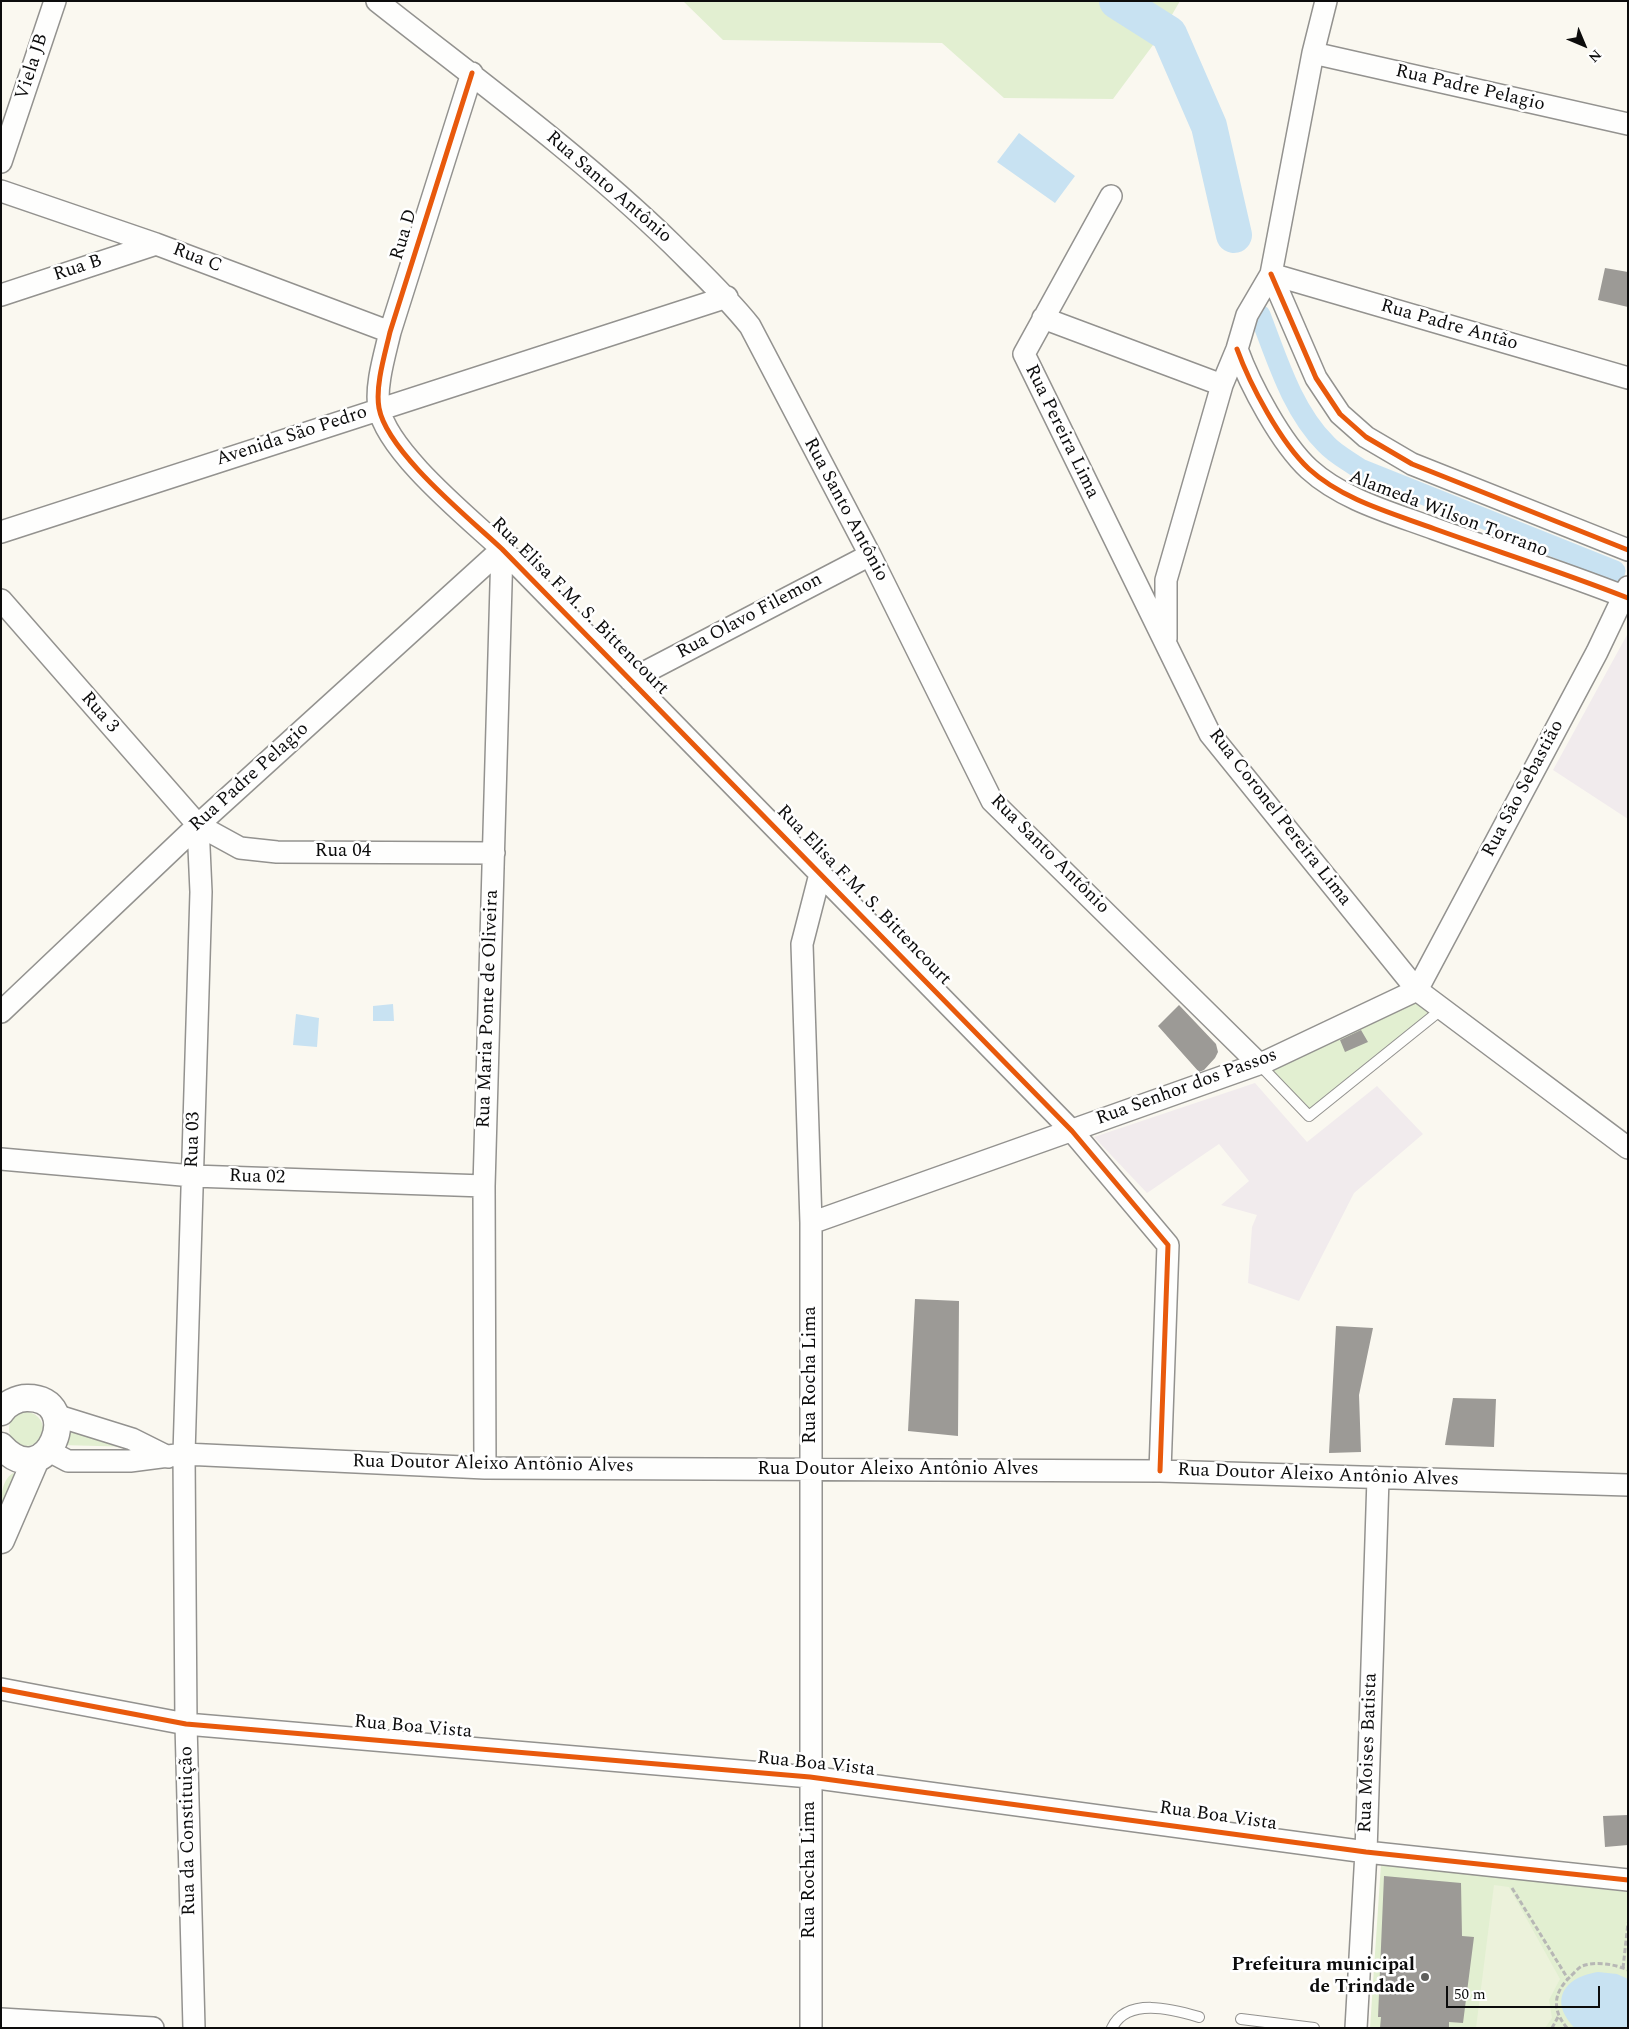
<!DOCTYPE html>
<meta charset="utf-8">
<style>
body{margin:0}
#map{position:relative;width:1629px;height:2029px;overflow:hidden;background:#faf8f0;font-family:Spectral,serif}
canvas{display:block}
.frame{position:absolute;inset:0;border:2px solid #0c0c0c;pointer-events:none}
.north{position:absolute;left:1559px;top:20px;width:50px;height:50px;-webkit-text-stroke:4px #fff;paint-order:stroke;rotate:135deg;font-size:14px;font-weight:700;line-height:20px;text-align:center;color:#0c0c0c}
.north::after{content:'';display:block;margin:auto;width:18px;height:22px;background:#0c0c0c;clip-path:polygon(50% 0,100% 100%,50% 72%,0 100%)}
.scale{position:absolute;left:1446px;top:1986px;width:154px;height:22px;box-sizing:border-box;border:2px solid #0c0c0c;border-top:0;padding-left:6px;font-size:15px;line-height:18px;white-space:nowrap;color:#0c0c0c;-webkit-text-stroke:4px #fff;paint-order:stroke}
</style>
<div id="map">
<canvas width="1629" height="2029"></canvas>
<div class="frame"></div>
<div class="north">N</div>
<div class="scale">50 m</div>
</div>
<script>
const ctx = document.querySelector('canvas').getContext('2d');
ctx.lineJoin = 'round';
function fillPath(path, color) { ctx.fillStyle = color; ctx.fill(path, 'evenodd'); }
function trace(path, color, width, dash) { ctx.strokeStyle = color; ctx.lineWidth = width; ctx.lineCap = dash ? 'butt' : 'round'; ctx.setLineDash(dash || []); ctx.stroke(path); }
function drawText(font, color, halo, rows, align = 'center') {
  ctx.font = font + ' Spectral,serif'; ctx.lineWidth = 5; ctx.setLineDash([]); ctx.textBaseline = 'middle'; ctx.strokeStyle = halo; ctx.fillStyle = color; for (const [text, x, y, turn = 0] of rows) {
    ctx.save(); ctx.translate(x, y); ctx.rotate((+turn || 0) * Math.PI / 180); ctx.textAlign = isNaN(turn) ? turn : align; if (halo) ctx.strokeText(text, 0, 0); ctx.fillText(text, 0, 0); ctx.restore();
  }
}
fillPath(new Path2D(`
 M 1628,633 L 1628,819 L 1553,770 Z
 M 1255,1083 L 1307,1142 L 1377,1086 L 1423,1134 L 1354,1193 L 1299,1301 L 1248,1283 L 1252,1227 L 1257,1215 L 1221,1205 L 1249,1181 L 1219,1144 L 1147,1193 L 1094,1137 Z`), '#f1ebed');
fillPath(new Path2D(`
 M 683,1 L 1180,1 L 1159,37 L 1113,99 L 1004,98 L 942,43 L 723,40 Z
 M 1417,993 L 1438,1009 L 1309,1111 L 1264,1065 Z
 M9 1429a17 17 0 1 1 34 0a17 17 0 1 1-34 0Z
 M 66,1425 L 134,1447 L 61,1445 Z
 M 13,1473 L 17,1476 L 1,1515 C 1,1501 0,1481 13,1473 Z
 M 1381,1864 L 1628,1892 L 1628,2028 L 1370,2028 Z`), '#e2efd1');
fillPath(new Path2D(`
 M 1494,1885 L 1509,1887 L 1560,1979 L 1549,2000 L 1552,2018 L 1545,2028 L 1476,2028 Z`), '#ecf2db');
fillPath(new Path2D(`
 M 1019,133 L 1075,176 L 1055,203 L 997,162 Z
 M 393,1004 L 394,1021 L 373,1021 L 373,1006 Z
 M 296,1014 L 319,1018 L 317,1047 L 293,1045 Z
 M 1598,1972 L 1617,1974 L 1628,1979 L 1628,2028 L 1575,2028 C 1548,2001 1564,1977 1598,1972 Z`), '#c8e2f2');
trace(new Path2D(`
 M 1260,315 C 1277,359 1292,410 1326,444 C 1335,454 1349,461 1360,469 L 1615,571`), '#c8e2f2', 21);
trace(new Path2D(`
 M 1117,1 L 1169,34 L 1209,126 L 1234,235`), '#c8e2f2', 36);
fillPath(new Path2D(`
 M 1605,268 L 1628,272 L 1628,307 L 1598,300 Z
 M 1179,1005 L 1216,1044 L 1218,1052 L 1215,1058 L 1204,1070 L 1199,1072 L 1158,1026 Z
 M 1361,1030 L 1368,1042 L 1345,1052 L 1340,1040 Z
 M 915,1299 L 959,1301 L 958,1436 L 908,1431 Z
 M 1336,1326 L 1373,1328 L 1359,1395 L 1361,1452 L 1329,1453 Z
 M 1453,1398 L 1496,1399 L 1494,1447 L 1445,1445 Z
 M 1628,1815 L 1628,1845 L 1605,1847 L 1603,1816 Z
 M 1384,1876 L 1461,1883 L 1462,1936 L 1474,1937 L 1463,2023 L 1449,2022 L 1449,2028 L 1380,2028 L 1381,2017 L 1378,2017 Z`), '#9c9a96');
const service = new Path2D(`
 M 1259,1064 L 1309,1116 L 1442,1009
 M 1241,2019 L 1314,2028
 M 1112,2028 C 1127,1997 1172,2009 1199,2017`);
const minor = new Path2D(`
 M 377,1 C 477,80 580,155 672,244 C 699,271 726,296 750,326 L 870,555 L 992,801 L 1259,1064
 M 1313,53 L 1628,124
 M 472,73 L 390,332 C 385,354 375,386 379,408 C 387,452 469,518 502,549 L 1072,1131 L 1168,1245 L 1160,1471
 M 1,162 L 55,1
 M 1,191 L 156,244 L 390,332
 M 1111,196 L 1024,354 L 1210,734 L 1417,990 L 1628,1148
 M 1271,274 L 1316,378 L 1340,414 L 1366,437 L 1412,464 L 1628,550
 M 1271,274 L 1628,378
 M 1,295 L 156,244
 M 1043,318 L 1222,385
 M 1237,349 C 1250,385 1281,443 1309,469 C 1343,500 1392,513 1435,529 C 1499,552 1565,573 1628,598
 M 1,532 L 727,297
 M 1,600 L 198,825 L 240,848 L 277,852 L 494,853
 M 1166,639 L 1166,580 L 1222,385 L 1237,349 L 1247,315 L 1271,274 L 1313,53 L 1326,1
 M 630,680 L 870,555
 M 1417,990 L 1597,652 L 1628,587
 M 1,1012 L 198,825 L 502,549
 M 1,1159 L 193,1176 L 484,1186
 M 811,1223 L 1267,1061 L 1417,990
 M 55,1415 L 132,1439 L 168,1457
 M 49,1451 L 68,1461 L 130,1461 L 184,1454 L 485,1468 L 1160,1471 L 1628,1485
 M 485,1468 L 484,1186 L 502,549
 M 1,1689 L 186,1724 L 810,1777 L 1366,1852 L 1628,1880
 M 1,2019 L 153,2028
 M 194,2028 L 186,1724 L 184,1454 L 201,892 L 198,825
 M 811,2028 L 811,1223 L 802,944 L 820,874
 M 1356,2028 L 1366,1852 L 1378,1478`);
const tertiary = new Path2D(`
 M 1,1412 C 6,1404 17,1398 27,1398 C 86,1397 48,1497 1,1446
 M 1,1540 L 36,1459`);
trace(service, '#93928f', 12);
trace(minor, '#93928f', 24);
trace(tertiary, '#93928f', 29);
trace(new Path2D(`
 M 1512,1888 L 1568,1979
 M 1623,1968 L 1628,1923
 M 1552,2028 L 1558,2017
 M 1567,2028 C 1552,2010 1553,1993 1570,1977 C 1573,1974 1578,1968 1582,1966 C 1596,1961 1614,1964 1628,1970`), '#b7b7b5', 3, [5, 2.5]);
trace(service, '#fefefd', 10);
trace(minor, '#fefefd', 21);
trace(tertiary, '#fefefd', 26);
trace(new Path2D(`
 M 472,73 L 390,332 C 385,354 375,386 379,408 C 387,452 469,518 502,549 L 1072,1131 L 1168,1245 L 1160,1471
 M 1271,274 L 1316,378 L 1340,414 L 1366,437 L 1412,464 L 1628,550
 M 1237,349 C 1250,385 1281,443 1309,469 C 1343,500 1392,513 1435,529 C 1499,552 1565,573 1628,598
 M 1,1689 L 186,1724 L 810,1777 L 1366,1852 L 1628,1880`), '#e8590c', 5);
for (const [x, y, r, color] of [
 [1425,1977,5,"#5f5f5c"]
]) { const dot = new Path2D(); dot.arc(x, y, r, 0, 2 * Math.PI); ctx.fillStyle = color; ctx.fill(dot); trace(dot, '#fff', 2); }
drawText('19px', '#0c0c0c', '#fff', [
 ["Viela JB",33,67,-72],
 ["Rua Padre Pelagio",1470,89,13],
 ["Rua Santo Antônio",608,188,41],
 ["Rua D",405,235,-73],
 ["Rua C",197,259,21],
 ["Rua B",78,269,-18],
 ["Rua Padre Antão",1449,326,16],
 ["Rua Pereira Lima",1061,432,64],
 ["Avenida São Pedro",292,437,-18],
 ["Rua Santo Antônio",845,510,62],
 ["Alameda Wilson Torrano",1448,515,21],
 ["Rua Elisa F.M. S. Bittencourt",579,607,45],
 ["Rua Olavo Filemon",750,617,-28],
 ["Rua 3",99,713,49],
 ["Rua Padre Pelagio",250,778,-42],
 ["Rua São Sebastião",1524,789,-62],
 ["Rua Coronel Pereira Lima",1279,818,52],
 ["Rua 04",343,852],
 ["Rua Santo Antônio",1049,855,45],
 ["Rua Elisa F.M. S. Bittencourt",863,896,46],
 ["Rua Maria Ponte de Oliveira",489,1009,-88],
 ["Rua Senhor dos Passos",1187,1088,-20],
 ["Rua 03",194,1140,-88],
 ["Rua 02",257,1178,2],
 ["Rua Rocha Lima",811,1375,-90],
 ["Rua Doutor Aleixo Antônio Alves",493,1465,1],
 ["Rua Doutor Aleixo Antônio Alves",898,1470],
 ["Rua Doutor Aleixo Antônio Alves",1318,1476,2],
 ["Rua Boa Vista",413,1728,5],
 ["Rua Moises Batista",1369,1753,-88],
 ["Rua Boa Vista",816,1765,6],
 ["Rua Boa Vista",1218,1817,8],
 ["Rua da Constituição",189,1831,-91],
 ["Rua Rocha Lima",810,1870,-90]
]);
drawText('bold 19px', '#0c0c0c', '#fff', [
 ["Prefeitura municipal",1415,1966],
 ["de Trindade",1415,1988]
], 'right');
</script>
